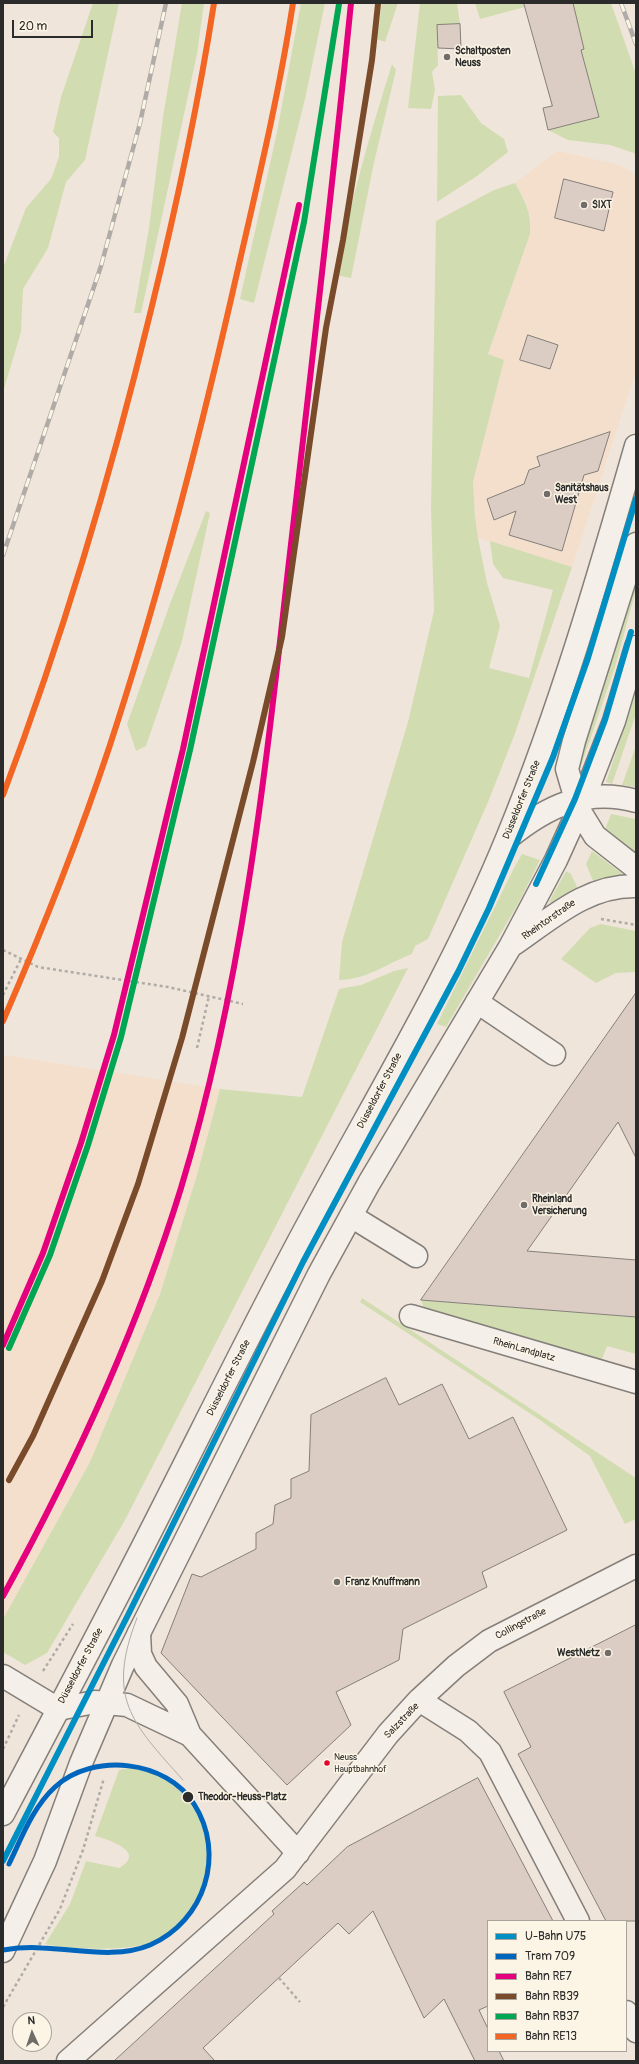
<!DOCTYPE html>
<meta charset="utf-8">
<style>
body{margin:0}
#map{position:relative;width:639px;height:2064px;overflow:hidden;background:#f0e5da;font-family:Pangolin,sans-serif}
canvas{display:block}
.frame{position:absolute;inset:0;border:4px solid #2b2b2b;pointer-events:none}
.legend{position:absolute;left:487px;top:1920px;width:140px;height:132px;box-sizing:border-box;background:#fcf5e5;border:1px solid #a8a49b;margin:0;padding:5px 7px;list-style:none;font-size:12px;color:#2b2b2b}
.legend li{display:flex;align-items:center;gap:8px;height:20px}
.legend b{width:20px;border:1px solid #a8a49b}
.north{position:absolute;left:12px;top:2012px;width:40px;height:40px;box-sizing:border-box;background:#fcf5e5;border:1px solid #a8a49b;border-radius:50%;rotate:357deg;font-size:11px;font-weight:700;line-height:16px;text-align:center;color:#2b2b2b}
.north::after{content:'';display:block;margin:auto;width:14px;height:18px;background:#706c68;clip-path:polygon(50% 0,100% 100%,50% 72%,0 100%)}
.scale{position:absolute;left:12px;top:20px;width:81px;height:18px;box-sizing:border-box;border:2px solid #2b2b2b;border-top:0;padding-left:5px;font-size:12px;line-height:14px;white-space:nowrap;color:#2b2b2b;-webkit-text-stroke:3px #fcf5e5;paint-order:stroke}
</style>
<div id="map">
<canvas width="639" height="2064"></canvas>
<div class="frame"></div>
<ul class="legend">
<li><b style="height:5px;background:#008fc2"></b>U-Bahn U75</li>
<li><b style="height:5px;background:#0065bd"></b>Tram 709</li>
<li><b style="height:5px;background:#e5007d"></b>Bahn RE7</li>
<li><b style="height:5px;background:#7a4b2a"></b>Bahn RB39</li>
<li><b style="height:5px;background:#00a651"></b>Bahn RB37</li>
<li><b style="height:5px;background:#f26522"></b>Bahn RE13</li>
</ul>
<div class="north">N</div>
<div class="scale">20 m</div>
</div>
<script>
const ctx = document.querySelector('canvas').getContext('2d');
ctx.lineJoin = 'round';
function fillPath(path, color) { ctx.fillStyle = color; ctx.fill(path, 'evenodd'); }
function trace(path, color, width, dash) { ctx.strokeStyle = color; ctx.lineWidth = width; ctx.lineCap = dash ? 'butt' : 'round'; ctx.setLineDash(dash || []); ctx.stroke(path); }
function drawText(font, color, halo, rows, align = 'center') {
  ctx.font = font + ' Pangolin,sans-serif'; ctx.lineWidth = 3; ctx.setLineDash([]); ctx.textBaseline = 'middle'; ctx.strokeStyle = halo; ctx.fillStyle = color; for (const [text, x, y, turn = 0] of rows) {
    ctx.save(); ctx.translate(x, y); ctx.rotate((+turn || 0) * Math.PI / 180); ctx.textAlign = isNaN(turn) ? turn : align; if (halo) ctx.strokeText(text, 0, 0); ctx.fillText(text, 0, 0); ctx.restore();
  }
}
fillPath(new Path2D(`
 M 557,151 L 617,164 L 632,172 L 636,176 L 636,371 L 572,567 L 478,538 L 475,516 L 473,482 L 504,360 L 488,355 L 530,234 L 531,219 L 525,200 L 515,183 Z
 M 3,1055 L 220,1089 L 197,1175 L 160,1294 L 90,1462 L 3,1619 Z`), '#f4dfcd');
fillPath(new Path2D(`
 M 93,3 L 119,3 L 85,160 L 66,182 L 48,248 L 23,289 L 21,332 L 3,392 L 3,268 L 26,208 L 51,179 L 59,157 L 59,138 L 53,132 L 61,97 Z
 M 182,3 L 204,3 L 197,54 L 141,313 L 134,313 L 149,228 L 163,117 Z
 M 301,3 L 325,3 L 305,99 L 254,303 L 240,299 L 277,132 Z
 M 382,3 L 398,3 L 385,42 L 377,39 Z
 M 420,3 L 457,3 L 460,24 L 437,25 L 438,65 L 432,72 L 435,90 L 431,109 L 408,108 Z
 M 475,3 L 524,3 L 525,7 L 480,19 Z
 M 573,3 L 611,3 L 636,74 L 636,156 L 634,153 L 610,145 L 568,140 L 548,130 L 599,117 L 581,50 L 584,49 Z
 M 392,64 L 396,70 L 373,167 L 351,278 L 336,275 C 350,203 370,134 392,64 Z
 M 461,95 L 481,123 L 504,139 L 508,152 L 477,176 L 437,202 L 438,96 Z
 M 515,183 C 525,201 532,213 530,234 L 488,354 L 504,360 L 473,482 L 475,516 L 478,538 L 487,583 L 500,626 L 489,668 L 529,678 L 553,590 L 503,578 L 493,564 L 490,541 L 572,567 L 514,736 L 488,802 L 428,939 L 415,946 L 412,954 C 388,963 366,980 339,980 L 342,942 L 408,722 L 434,611 L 431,509 L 436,221 L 494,190 Z
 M 206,511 L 210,513 L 182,641 L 146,746 L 136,751 L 127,724 L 170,604 Z
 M 636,576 L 636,590 L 615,667 L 580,769 L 577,768 Z
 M 636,693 L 636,714 L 612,784 L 606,782 Z
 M 636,746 L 636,787 L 622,785 Z
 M 611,814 L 636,819 L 636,856 L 604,832 Z
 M 592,851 L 624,875 L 621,878 L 594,883 L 586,864 Z
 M 522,854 L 540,860 L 519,902 L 446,1027 L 437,1024 L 514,868 Z
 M 566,871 L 571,874 L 578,889 L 565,895 L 554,904 L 549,902 Z
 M 601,924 L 636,931 L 636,972 L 616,973 L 596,983 L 561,959 L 590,928 Z
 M 408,968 L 125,1520 L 47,1653 L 25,1665 L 3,1652 L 3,1619 L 90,1462 L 160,1294 L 197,1175 L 220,1089 L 302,1097 L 339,989 L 361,985 L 394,971 Z
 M 362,1298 L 636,1478 L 636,1519 L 625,1524 L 590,1456 L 537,1418 L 360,1302 Z
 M 421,1300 L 636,1317 L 636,1354 L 607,1346 L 601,1362 L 426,1314 Z
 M 134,1767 C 160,1775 180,1786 195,1808 C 215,1836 211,1888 189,1914 C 183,1921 176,1927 169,1932 C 164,1935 159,1940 154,1942 C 131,1951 69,1950 45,1944 L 70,1904 L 86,1861 L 119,1868 C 148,1852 107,1839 95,1836 L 119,1770 Z`), '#d1ddb1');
const building = new Path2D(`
 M 524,3 L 573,3 L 584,49 L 581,50 L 599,117 L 548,130 L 543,108 L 552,106 Z
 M 460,24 L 461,49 L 438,48 L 437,25 Z
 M 564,179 L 613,192 L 604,231 L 555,218 Z
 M 528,335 L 558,345 L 550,369 L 520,360 Z
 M 610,432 L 598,471 L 584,475 L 562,551 L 509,535 L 516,511 L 494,520 L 487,499 L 524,484 L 529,470 L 540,466 L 537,457 Z
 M 636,993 L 636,1158 L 618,1122 L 527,1251 L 636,1260 L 636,1317 L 421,1300 Z
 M 386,1378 L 399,1405 L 442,1384 L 469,1439 L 513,1417 L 567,1530 L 482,1572 L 487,1587 L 403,1629 L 399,1660 L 336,1692 L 351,1725 L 287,1785 L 161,1653 L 192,1574 L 201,1577 L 256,1549 L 256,1533 L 273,1524 L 275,1505 L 291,1498 L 291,1479 L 309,1471 L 311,1415 Z
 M 636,1625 L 636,1921 L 606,1921 L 518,1754 L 531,1747 L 504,1692 Z
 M 478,1778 L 553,1921 L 488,1921 L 488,2006 L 479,2010 L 488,2029 L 488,2051 L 499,2051 L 504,2061 L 475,2061 L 444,1999 L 424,2018 L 373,1911 L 349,1934 L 338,1923 L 203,2048 L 215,2061 L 114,2061 L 274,1914 L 272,1911 L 304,1882 L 307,1885 L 347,1847 Z`);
fillPath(building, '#dccdc4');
trace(building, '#847f7a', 1);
const minor = new Path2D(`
 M 477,1002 L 554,1054
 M 351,1216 L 416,1256
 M 411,1316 L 636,1382
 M 139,1633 L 140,1654 L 146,1667 L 177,1704 L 190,1735 L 298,1853
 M 3,1676 L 58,1709 L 95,1702 L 127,1705 L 190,1735
 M 419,1700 L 468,1731 L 490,1752 L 578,1921
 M 626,2012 L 636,2031
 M 68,2061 L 285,1869 L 388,1734 L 419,1700 L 456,1666 L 489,1641 L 636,1566`);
const major = new Path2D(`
 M 636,544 L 574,741 L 567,769 L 579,810 L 595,836 L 636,868
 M 508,838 C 546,807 586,787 636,801
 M 514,944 C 552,918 587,885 636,886
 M 3,1814 C 48,1729 93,1644 137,1558 C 189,1457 239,1354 292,1254 C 365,1115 449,981 508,836 C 560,709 598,578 636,446
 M 3,1951 L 45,1861 L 81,1763 L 123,1665 L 319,1274 L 369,1183 L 510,947 L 556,860 L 584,798 L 614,721 L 636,647`);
trace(minor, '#847f7a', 25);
trace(major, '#847f7a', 25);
trace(new Path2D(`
 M 601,919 L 636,925
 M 3,950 L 38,967 L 168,987 L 243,1004
 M 3,995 L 21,959
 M 197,1048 L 209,996
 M 43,1671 L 73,1624
 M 3,1749 L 19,1715
 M 279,1978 L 300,2002
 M 3,2007 L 60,1909 L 83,1850 L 104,1778`), '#afaca8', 2.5, [3, 3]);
trace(minor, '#f4f0e9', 22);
trace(major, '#f4f0e9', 22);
trace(new Path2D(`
 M 137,1618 C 106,1698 131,1722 183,1780`), '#afaca8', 1);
const rail = new Path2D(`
 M 621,3 L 636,44
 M 3,555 L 101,266 L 140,123 L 166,3`);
trace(rail, '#afaca8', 4.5);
trace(rail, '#fcf5e5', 3, [9]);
trace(new Path2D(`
 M 3,1345 L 43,1253 L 81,1143 L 114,1035 L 183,749 L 299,205
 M 3,1596 C 75,1465 137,1331 181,1188 C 242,987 265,777 288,570 C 310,381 332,192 351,3`), '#e5007d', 6);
trace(new Path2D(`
 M 9,1480 L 33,1436 L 102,1281 L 138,1184 L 182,1038 L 253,762 L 282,637 L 326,328 L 343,240 L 372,60 L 378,4`), '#7a4b2a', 6);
trace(new Path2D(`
 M 9,1348 L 50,1255 L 88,1145 L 121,1037 L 190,750 L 304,222 L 339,4`), '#00a651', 6);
trace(new Path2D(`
 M 3,795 C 63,636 111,475 151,310 C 176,208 198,106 214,3
 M 3,1021 C 42,931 78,841 109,748 C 158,599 197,448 232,295 C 254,198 278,101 293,3`), '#f26522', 6);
trace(new Path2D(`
 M 3,1950 C 16,1948 29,1947 42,1948 C 76,1949 117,1959 150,1945 C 205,1921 226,1854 194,1804 C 167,1760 93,1752 55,1787 C 33,1807 22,1837 9,1864`), '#0065bd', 5);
trace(new Path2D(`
 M 536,884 L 575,799 L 605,720 L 631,632
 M 3,1861 L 128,1615 L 303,1262 L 458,972 L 489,908 L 553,757 L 588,658 L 636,499`), '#008fc2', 6);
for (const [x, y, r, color] of [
 [447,57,4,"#706c68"],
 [584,205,4,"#706c68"],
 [547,494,4,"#706c68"],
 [524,1205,4,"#706c68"],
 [337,1582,4,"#706c68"],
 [608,1653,4,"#706c68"],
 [327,1763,3.5,"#e4002b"],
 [188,1797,6,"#2b2b2b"]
]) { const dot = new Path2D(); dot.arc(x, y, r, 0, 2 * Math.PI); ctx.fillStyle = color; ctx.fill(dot); trace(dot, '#fcf5e5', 1.5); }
drawText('9px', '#2b2b2b', '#fcf5e5', [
 ["Neuss",334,1758],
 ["Hauptbahnhof",334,1770]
], 'left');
drawText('bold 10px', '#2b2b2b', '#fcf5e5', [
 ["Schaltposten",455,51],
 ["Neuss",455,63],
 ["SIXT",592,205],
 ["Sanitätshaus",555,488],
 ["West",555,500],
 ["Rheinland",532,1199],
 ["Versicherung",532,1211],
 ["Franz Knuffmann",345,1582],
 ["WestNetz",600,1653,"right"]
], 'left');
drawText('10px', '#2b2b2b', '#fcf5e5', [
 ["Düsseldorfer Straße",522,800,-68],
 ["Rheintorstraße",549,920,-35],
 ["Düsseldorfer Straße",380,1091,-62],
 ["RheinLandplatz",524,1350,16],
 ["Düsseldorfer Straße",229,1378,-63],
 ["Collingstraße",521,1624,-28],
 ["Düsseldorfer Straße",81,1666,-62],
 ["Salzstraße",402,1721,-46]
]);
drawText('bold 10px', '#2b2b2b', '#fcf5e5', [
 ["Theodor-Heuss-Platz",198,1797]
], 'left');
</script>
